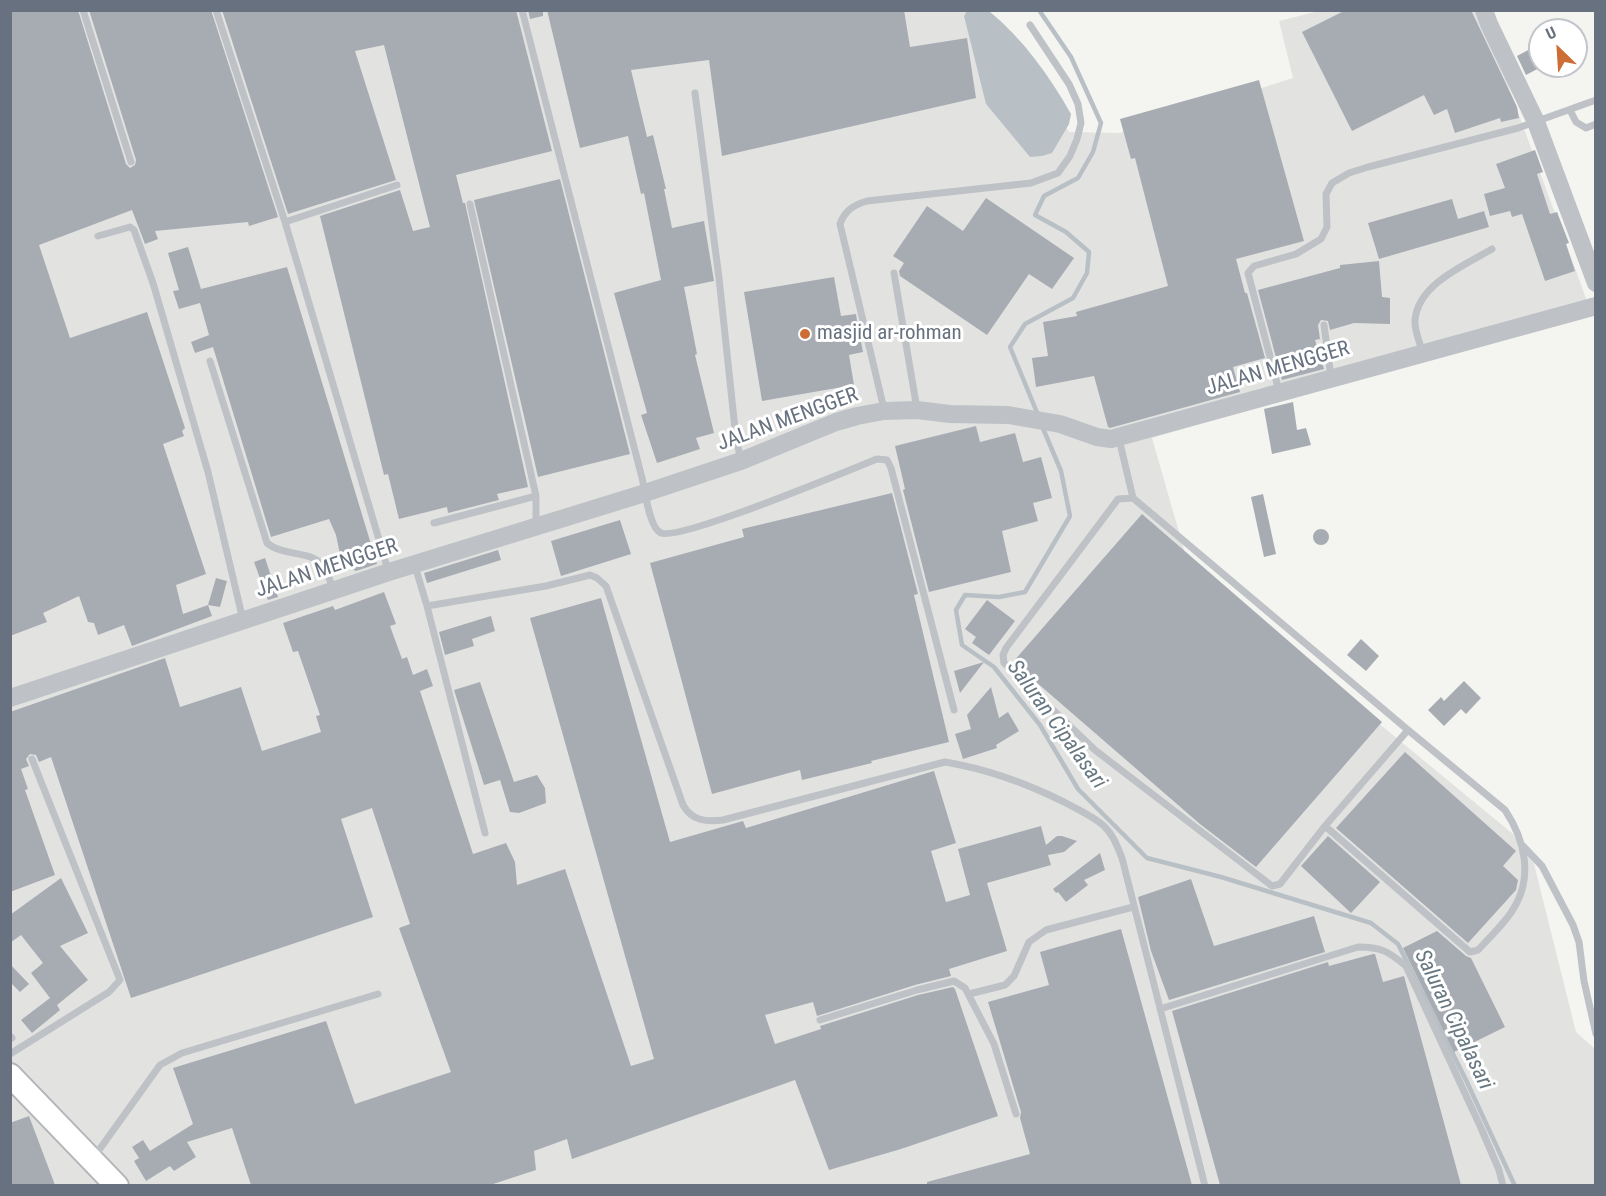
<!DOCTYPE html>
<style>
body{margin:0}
#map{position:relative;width:1606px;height:1196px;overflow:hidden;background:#f4f4f1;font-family:"Roboto Condensed",sans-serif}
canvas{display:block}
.frame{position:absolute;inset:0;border:12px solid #67717f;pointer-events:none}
.north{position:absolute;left:1528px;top:18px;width:60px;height:60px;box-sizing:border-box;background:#fff;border:2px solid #c2c6cc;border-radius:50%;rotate:335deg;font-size:16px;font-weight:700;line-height:24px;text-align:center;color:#67717f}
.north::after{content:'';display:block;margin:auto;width:21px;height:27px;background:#ce6e37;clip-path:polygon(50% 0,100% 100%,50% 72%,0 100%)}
</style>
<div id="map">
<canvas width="1606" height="1196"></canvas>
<div class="frame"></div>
<div class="north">U</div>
</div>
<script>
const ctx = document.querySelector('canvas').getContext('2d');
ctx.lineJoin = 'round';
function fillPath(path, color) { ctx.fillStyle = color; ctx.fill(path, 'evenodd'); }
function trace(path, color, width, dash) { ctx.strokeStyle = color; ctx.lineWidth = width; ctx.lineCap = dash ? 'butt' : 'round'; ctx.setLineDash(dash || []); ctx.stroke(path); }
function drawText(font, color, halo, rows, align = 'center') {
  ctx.font = font + ' "Roboto Condensed",sans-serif'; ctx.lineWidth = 6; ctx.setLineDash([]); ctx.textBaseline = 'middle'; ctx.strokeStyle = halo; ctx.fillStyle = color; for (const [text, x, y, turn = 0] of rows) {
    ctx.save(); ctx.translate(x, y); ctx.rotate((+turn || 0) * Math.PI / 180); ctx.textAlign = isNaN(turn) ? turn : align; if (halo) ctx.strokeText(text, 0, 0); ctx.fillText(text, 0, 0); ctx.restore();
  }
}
fillPath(new Path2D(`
 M 1323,10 L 1481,11 L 1591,312 L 1152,438 L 1189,567 L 1530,848 L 1576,1032 L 1595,1049 L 1595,1185 L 11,1185 L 10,11 L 983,11 L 1026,56 L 1069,132 L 1120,133 L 1293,78 L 1279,21 Z`), '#e2e3e1');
fillPath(new Path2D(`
 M 967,11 L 989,11 C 1023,39 1049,75 1071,114 L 1069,124 L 1052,153 L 1042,156 L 1030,157 L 986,104 L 964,16 Z`), '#b9c0c5');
trace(new Path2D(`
 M 1038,415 L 1010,347 L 1025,324 L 1073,298 L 1087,273 L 1089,252 L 1066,232 L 1035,215 L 1044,196 L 1078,178 L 1093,152 L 1101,123 L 1071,57 L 1039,10
 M 1042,426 L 1061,471 L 1070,516 L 1025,592 L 999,597 L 965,595 L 956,610 L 962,645 L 994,667 L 1040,725 L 1078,789 L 1147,858 L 1221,877 L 1371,923 L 1398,944 L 1466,1080 L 1515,1186`), '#b9c0c5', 4.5);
fillPath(new Path2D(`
 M 10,10 L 78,10 L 126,164 L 130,168 L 135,165 L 136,160 L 89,10 L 211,10 L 278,217 L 249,226 L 248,222 L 155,231 L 158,239 L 145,244 L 132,210 L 39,245 L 70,338 L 147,312 L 185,428 L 182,431 L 184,436 L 163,444 L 206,574 L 176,585 L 183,614 L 208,605 L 212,616 L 132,646 L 124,625 L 98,635 L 94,623 L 88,622 L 79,596 L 43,613 L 47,622 L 10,636 Z
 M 222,10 L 516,10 L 552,151 L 456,175 L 463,203 L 465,203 L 528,487 L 497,494 L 499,500 L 448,513 L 447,507 L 399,519 L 388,474 L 384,475 L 320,216 L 400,190 L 413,231 L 430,227 L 384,45 L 355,51 L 396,180 L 288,214 Z
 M 528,10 L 543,10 L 543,16 L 530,19 Z
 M 547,10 L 904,10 L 910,47 L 967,38 L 976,98 L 722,156 L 709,60 L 631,70 L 647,137 L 653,135 L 666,189 L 664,189 L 672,228 L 704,221 L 714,281 L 684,287 L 697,354 L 695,355 L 714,433 L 696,438 L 700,449 L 657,463 L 641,415 L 647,413 L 614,293 L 661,280 L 644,193 L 641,194 L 628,136 L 580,148 Z
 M 1346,10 L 1471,10 L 1517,107 L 1519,118 L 1501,122 L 1500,118 L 1455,133 L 1447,109 L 1434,115 L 1424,95 L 1352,131 L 1302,32 Z
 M 1532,48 L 1540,62 L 1540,66 L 1543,66 L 1526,75 L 1517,56 Z
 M 1259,80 L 1304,241 L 1236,259 L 1245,293 L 1247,293 L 1265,358 L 1233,367 L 1240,392 L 1110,428 L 1108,427 L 1094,376 L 1036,387 L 1032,358 L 1048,356 L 1043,322 L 1077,316 L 1076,312 L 1168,286 L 1135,158 L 1131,159 L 1120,119 Z
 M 1535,150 L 1543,172 L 1537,174 L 1550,214 L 1557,212 L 1569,243 L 1566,244 L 1575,271 L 1545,281 L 1522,214 L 1512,217 L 1510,211 L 1490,216 L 1484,194 L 1505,188 L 1496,164 Z
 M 560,179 L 630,454 L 538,477 L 474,200 Z
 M 986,198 L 1074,258 L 1052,289 L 1029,274 L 987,335 L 900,276 L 899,271 L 904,263 L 893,256 L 927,206 L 963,231 Z
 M 1452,199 L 1458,219 L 1484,211 L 1489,227 L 1379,259 L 1368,223 Z
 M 188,247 L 201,289 L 287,267 L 377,564 L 356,571 L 351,568 L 349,559 L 346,560 L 344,553 L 340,554 L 336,535 L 329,519 L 271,537 L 213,347 L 195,353 L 191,342 L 209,335 L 200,303 L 179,309 L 173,291 L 179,290 L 168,253 Z
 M 1379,261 L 1382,297 L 1390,298 L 1390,324 L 1354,323 L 1330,330 L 1328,321 L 1321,320 L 1318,325 L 1320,339 L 1315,340 L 1324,369 L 1282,380 L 1258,290 L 1340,268 L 1340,265 Z
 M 834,277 L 841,316 L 856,314 L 857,321 L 863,352 L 849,355 L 854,385 L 762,401 L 744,292 Z
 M 1293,402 L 1297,430 L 1306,428 L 1311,445 L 1272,454 L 1264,409 Z
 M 976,426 L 980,442 L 1015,433 L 1023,462 L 1041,457 L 1052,498 L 1033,503 L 1038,521 L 1002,531 L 1011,572 L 929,592 L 903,490 L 905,489 L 895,446 Z
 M 892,493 L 918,594 L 914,595 L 949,742 L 871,761 L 872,763 L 802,780 L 800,770 L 712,794 L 650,563 L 744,537 L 742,529 Z
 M 1263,494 L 1276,554 L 1264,557 L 1251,497 Z
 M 1142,514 L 1382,722 L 1256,867 L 1200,824 L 1013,662 Z
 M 620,520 L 631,554 L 561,576 L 551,541 Z
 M1313 537a8 8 0 1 1 16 0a8 8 0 1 1-16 0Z
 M 498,550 L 501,560 L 427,583 L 424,573 Z
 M 265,558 L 278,597 L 268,600 L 254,562 Z
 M 216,578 L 227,581 L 220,607 L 208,605 Z
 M 384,592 L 396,624 L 390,626 L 402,659 L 407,657 L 413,675 L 427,669 L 433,686 L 420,691 L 473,854 L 506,843 L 515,862 L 517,885 L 565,869 L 631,1066 L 654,1059 L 530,618 L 601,598 L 670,842 L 743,821 L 746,828 L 934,771 L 956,843 L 931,851 L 946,902 L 970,895 L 958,849 L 1041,826 L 1046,845 L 1057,836 L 1062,836 L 1077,841 L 1064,852 L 1048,855 L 1051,865 L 987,883 L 1007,951 L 949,969 L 951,976 L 915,985 L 817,1016 L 813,1002 L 765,1015 L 775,1044 L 821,1029 L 820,1026 L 918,995 L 953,987 L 955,989 L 998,1116 L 901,1149 L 829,1170 L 795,1080 L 572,1159 L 567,1139 L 534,1151 L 536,1170 L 490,1185 L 251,1185 L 232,1128 L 187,1142 L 196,1157 L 174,1171 L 170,1166 L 146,1181 L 134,1161 L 139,1158 L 132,1147 L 143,1140 L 150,1151 L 193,1124 L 173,1068 L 326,1021 L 355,1104 L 451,1072 L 399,928 L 410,924 L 372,808 L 341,819 L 373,917 L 131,998 L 51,757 L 39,762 L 36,755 L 30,754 L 26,759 L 29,766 L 21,769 L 28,789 L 25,790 L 55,875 L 10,892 L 10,712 L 165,658 L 180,707 L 241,687 L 262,751 L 321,732 L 316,716 L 320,715 L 298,651 L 293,652 L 283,623 L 333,606 L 335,610 Z
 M 987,600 L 1015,621 L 989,655 L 972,643 L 976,637 L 965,629 Z
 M 491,616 L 495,631 L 472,639 L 474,646 L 445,655 L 439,632 Z
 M 1361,639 L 1379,656 L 1366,671 L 1347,655 Z
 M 984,662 L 960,693 L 954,671 Z
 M 1464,681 L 1481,698 L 1466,714 L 1461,709 L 1444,726 L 1428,710 L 1441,697 L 1444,701 Z
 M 480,682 L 514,782 L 537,775 L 545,788 L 546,803 L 519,813 L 510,812 L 500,780 L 484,785 L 454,690 Z
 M 991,687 L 999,718 L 1008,712 L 1019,731 L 996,745 L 997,748 L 963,759 L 955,734 L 971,729 L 967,715 Z
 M 1405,752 L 1516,851 L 1503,866 L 1518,880 L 1516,890 L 1468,943 L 1336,828 Z
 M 1328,836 L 1380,882 L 1351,913 L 1301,866 Z
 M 1100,853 L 1105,870 L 1084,880 L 1088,885 L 1066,902 L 1058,892 L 1056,893 L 1053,889 Z
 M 61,878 L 88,933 L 60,946 L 88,980 L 57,1005 L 60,1010 L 32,1033 L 21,1020 L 50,998 L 31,973 L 43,963 L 21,935 L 10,943 L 10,915 Z
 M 1191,879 L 1214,946 L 1314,916 L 1325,952 L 1169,1000 L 1151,951 L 1138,897 Z
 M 1121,929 L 1192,1185 L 927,1185 L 927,1182 L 1030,1154 L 1020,1118 L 1021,1112 L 988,1002 L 1049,985 L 1040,952 Z
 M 1437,931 L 1466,956 L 1471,958 L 1505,1027 L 1454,1052 L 1403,948 Z
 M 1373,954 L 1375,954 L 1383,982 L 1404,976 L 1461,1185 L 1220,1185 L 1172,1011 L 1328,962 L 1329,966 Z
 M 10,964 L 29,984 L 20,992 L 10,982 Z
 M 29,1116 L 55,1185 L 10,1185 L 10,1123 Z`), '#a7acb3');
const primary = new Path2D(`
 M 10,1075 L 117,1186`);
trace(primary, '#b2b5b9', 26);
trace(new Path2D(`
 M 83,10 L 131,162
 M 216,10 L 285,222 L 388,570
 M 522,10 L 642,478 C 645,490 649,528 661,533 C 680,541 847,471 877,459 L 887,460 L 891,468 L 954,710
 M 695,93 L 719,278 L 736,438 L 741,460
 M 1570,110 L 1576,122 L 1586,128 L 1596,124
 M 470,204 L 536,496 L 536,525
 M 285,222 L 397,185
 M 98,236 L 130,227 L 134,230 L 153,283 L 208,472 L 243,620
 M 894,273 L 917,409
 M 1324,325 L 1331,377
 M 1422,352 C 1420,342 1414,330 1415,320 C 1418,284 1465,265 1492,249
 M 210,361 L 267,543 C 282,556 309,551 320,563 C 327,570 330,580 333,589
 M 1279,391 L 1248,273 L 1254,266 L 1296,254 L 1321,239 L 1327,227 L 1326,194 L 1332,183 L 1349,173 L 1368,167 L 1518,128 L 1596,100
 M 884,409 L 840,224 C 845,210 854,205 867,201 L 1031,183 L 1058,173 L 1070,156 L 1077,139 L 1081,123 L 1078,104 L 1069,84 L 1030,25
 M 1119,439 L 1133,498 L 1408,730 L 1505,810 C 1525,840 1534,878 1512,911 C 1503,925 1489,938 1478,950 L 1470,952 L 1325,826
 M 1133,498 L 1118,499 L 1006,648 L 1003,655 L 1004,663 L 1095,750 L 1272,886 L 1280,884 L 1325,826 L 1408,730
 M 434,523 L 536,496
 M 415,566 L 427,606 L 485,833
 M 427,606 L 546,586 L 590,575 L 597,578 L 606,586 L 683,805 C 692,821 706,822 723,820 L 945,762 C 987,769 1026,783 1064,802 C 1077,809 1093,816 1104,826 C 1114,836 1117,846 1122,858 L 1205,1186
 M 1523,846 L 1542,866 L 1573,925 L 1579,942 L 1584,981 L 1596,1034
 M 969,994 L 1005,985 L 1014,976 L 1029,942 L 1046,930 L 1133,907
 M 1160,1009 L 1358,947 C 1381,947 1388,951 1406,966 L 1481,1128 L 1499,1170 L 1503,1186
 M 820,1020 L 917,990 L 954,981 L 965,988 L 994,1044 L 1016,1114
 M 10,1036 L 12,1038
 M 10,1054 L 109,992 L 120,980 L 32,759
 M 94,1157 L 160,1065 L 182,1053 L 378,994`), '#bec1c5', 7);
trace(new Path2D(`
 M 1484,10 L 1489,24 L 1536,122 L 1596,283
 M 10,698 L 389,572 L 645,493 L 741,461 L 836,422 L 857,416 L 884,411 L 917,410 L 950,414 L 1008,415 L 1060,424 L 1097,437 L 1111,439 L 1596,306`), '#bec1c5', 18);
trace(primary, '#fff', 22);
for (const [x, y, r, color] of [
 [805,334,6,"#ce6e37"]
]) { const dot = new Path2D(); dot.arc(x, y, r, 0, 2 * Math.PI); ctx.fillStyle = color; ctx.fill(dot); trace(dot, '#fff', 2); }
drawText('21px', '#67717f', '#fff', [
 ["masjid ar-rohman",817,334]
], 'left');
drawText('21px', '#67717f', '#fff', [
 ["JALAN MENGGER",1278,369,-16],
 ["JALAN MENGGER",788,420,-20],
 ["JALAN MENGGER",327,569,-18]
]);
drawText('italic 22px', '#687882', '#fff', [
 ["Saluran Cipalasari",1056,725,54],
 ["Saluran Cipalasari",1453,1020,64]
]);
</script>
